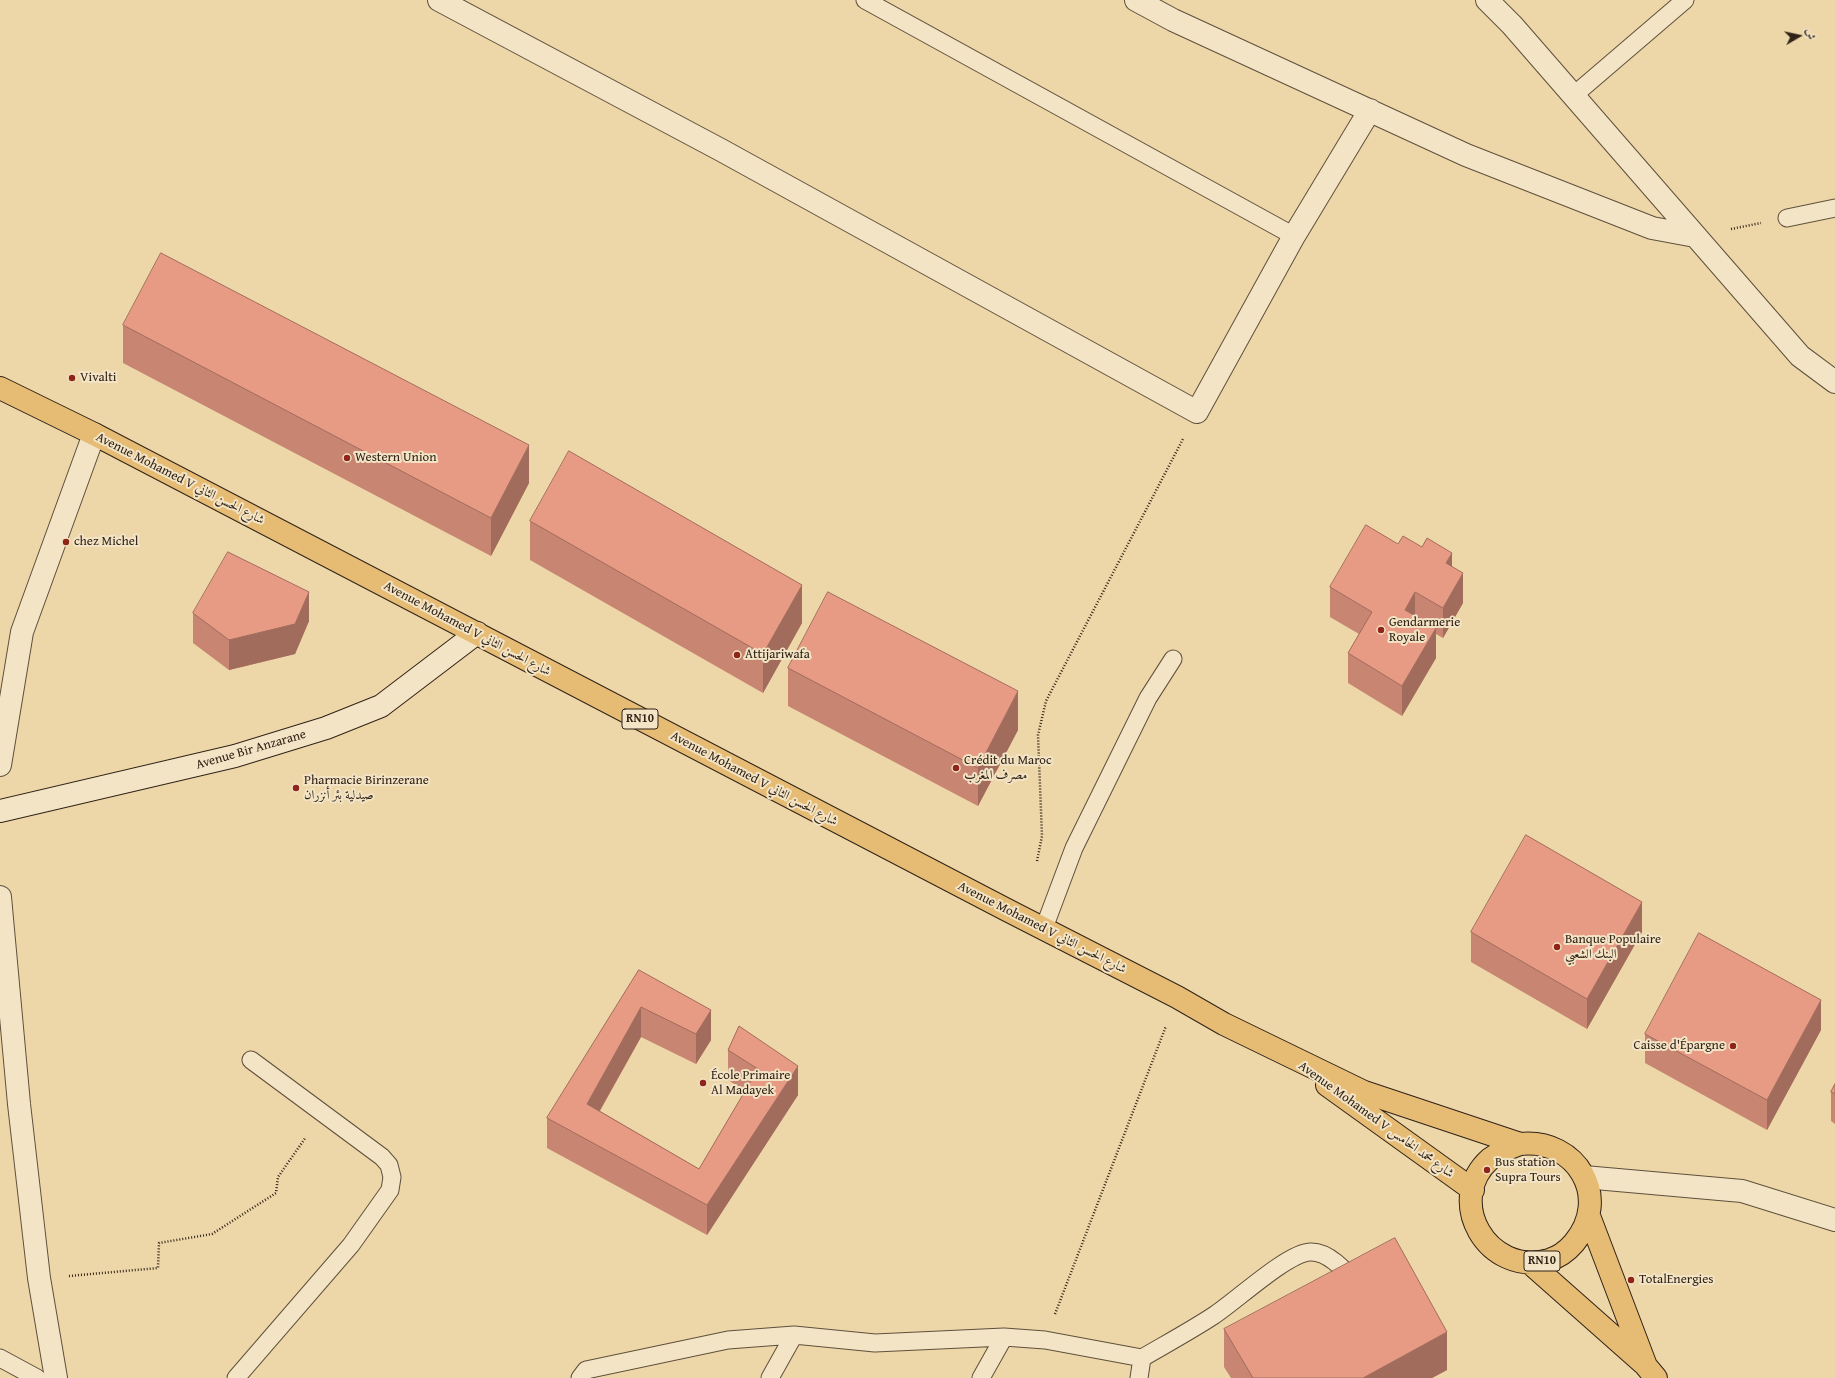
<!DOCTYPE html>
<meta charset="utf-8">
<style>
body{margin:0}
#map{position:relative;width:1835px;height:1378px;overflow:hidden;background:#edd6a8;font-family:"Gentium Book Plus",Amiri,serif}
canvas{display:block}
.north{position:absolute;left:1779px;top:16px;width:40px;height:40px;-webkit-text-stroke:3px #f3e4c6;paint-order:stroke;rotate:81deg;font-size:11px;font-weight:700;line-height:16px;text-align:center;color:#302317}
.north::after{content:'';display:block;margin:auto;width:14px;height:18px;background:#302317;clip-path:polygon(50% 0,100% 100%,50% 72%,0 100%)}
</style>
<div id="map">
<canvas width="1835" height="1378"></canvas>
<div class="north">ش</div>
</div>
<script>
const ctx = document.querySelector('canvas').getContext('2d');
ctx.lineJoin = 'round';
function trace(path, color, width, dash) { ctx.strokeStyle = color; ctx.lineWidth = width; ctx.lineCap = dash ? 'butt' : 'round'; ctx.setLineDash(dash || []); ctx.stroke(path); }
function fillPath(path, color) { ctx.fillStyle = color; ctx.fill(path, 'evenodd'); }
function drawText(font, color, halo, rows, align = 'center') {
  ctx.font = font + ' "Gentium Book Plus",Amiri,serif'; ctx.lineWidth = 4; ctx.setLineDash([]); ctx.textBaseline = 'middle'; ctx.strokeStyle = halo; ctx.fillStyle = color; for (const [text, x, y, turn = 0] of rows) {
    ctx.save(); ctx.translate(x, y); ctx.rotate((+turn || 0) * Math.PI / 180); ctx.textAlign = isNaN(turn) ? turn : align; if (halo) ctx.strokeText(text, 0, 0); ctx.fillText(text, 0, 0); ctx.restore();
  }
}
const lane = new Path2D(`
 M 865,0 L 1294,236
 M 1573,96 L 1685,0
 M 1787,218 L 1835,208
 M 1044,928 L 1074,848 L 1148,698 L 1173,659
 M 0,1358 L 37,1378
 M 236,1378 L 351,1245 L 390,1190 L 392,1177 L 389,1165 L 382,1157 L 251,1060
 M 580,1378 L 586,1370 L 728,1340 L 794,1335 L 875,1343 L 1004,1337
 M 770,1378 L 794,1335
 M 981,1378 L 1004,1337 L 1045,1340 L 1142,1358 C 1166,1344 1190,1331 1213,1316 C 1235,1302 1287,1253 1310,1252 C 1328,1251 1345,1270 1356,1284
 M 1139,1378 L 1142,1358`);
const street = new Path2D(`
 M 439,0 L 721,150 L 1197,412 L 1294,236 L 1370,110
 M 1136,0 L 1173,20 L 1466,155 L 1652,228 L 1695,236
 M 1487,0 L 1512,25 L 1800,356 L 1835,382
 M 0,765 L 22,632 L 94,434
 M 0,897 L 19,1104 L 39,1278 L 56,1378
 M 1584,1177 L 1742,1191 L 1835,1220`);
const secondary = new Path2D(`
 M 0,811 L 235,756 L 326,728 L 381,706 L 477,633`);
const primary = new Path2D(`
 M 0,388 L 94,434 L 1007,910 L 1177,997 L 1224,1024 L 1364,1092 L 1520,1144 C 1577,1138 1612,1198 1574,1243 C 1568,1250 1559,1257 1549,1260 C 1487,1277 1444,1200 1490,1159 C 1499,1152 1509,1148 1520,1144
 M 1327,1085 L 1473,1190
 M 1589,1216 L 1646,1366 L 1656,1378
 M 1530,1263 L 1643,1363`);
trace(lane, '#5f503b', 19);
trace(street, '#5f503b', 24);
trace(secondary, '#302317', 24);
trace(primary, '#302317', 24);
trace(new Path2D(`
 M 1731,229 L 1761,223
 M 1037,861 L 1042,836 L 1038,735 L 1046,701 L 1183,439
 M 69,1276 L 158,1268 L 159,1243 L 212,1234 L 276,1193 L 278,1177 L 306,1137
 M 1055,1314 L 1166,1026`), '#302317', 2.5, [1, 2]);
trace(lane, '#f3e4c6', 17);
trace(street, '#f3e4c6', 22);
trace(secondary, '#f3e4c6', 22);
trace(primary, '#e6bb74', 22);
fillPath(new Path2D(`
 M 123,325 L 529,483 L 491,556 L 123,363 Z
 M 530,521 L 802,623 L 763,693 L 530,560 Z
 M 1398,544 L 1452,566 L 1463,603 L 1443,638 L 1436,634 L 1436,658 L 1402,716 L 1348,683 L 1348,653 L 1359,634 L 1330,617 L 1330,587 Z
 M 193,613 L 309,621 L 295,654 L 229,670 L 193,643 Z
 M 788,668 L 1018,730 L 978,806 L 788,706 Z
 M 1471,932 L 1642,932 L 1587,1029 L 1471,962 Z
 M 639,970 L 711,1040 L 696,1064 L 641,1037 L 600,1111 L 699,1169 L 745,1091 L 728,1080 L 728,1050 L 739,1026 L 798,1095 L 707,1235 L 547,1148 L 547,1118 Z
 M 1821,1030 L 1767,1130 L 1645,1063 L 1645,1034 Z
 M 1835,1084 L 1835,1124 L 1831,1121 L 1831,1092 Z
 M 1224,1329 L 1447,1370 L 1432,1378 L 1231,1378 L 1224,1367 Z`), '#c78572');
fillPath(new Path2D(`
 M 529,445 L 529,483 L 491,556 L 491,518 Z
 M 1452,553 L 1452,582 L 1446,563 Z
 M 1463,573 L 1463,603 L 1443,638 L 1443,608 Z
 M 802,585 L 802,623 L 763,693 L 763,654 Z
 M 309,592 L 309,621 L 295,654 L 229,670 L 229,640 Z
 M 1415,592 L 1415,622 L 1405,610 Z
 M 1436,628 L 1436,658 L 1402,716 L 1402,686 Z
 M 1018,691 L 1018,730 L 978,806 L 978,768 Z
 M 1642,902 L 1642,932 L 1587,1029 L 1587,999 Z
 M 1821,1000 L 1821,1030 L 1767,1130 L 1767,1100 Z
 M 641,1007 L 641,1037 L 587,1133 L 587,1104 Z
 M 711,1010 L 711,1040 L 696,1064 L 696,1034 Z
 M 798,1066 L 798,1095 L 707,1235 L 707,1205 Z
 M 1447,1332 L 1447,1370 L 1432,1378 L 1363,1378 Z`), '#a26c5c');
const building = new Path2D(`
 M 161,253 L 529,445 L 491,518 L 123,325 Z
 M 569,451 L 802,585 L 763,654 L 530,521 Z
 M 1366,525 L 1398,544 L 1403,536 L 1422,547 L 1427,538 L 1452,553 L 1446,563 L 1463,573 L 1443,608 L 1415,592 L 1405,610 L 1436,628 L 1402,686 L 1348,653 L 1372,612 L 1330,587 Z
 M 228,552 L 309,592 L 295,624 L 229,640 L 193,613 Z
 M 828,592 L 1018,691 L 978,768 L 788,668 Z
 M 1526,835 L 1642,902 L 1587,999 L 1471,932 Z
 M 1699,933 L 1821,1000 L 1767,1100 L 1645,1034 Z
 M 639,970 L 711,1010 L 696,1034 L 641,1007 L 587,1104 L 699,1169 L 758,1069 L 728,1050 L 739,1026 L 798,1066 L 707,1205 L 547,1118 Z
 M 1835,1084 L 1835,1094 L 1831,1092 Z
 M 1395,1238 L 1447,1332 L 1363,1378 L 1253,1378 L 1224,1329 Z`);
fillPath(building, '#e79b84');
trace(building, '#a26c5c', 1);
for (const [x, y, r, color] of [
 [72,378,4,"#8f2418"],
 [347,458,4,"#8f2418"],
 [66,542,4,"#8f2418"],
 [1381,630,4,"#8f2418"],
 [737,655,4,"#8f2418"],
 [956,768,4,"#8f2418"],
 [296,788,4,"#8f2418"],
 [1557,947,4,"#8f2418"],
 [1733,1046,4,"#8f2418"],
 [703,1083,4,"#8f2418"],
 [1487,1170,4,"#8f2418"],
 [1631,1280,4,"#8f2418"]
]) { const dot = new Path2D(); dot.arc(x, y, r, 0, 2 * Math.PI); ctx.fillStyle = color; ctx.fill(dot); trace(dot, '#f3e4c6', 1.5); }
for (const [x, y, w] of [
 [640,719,36],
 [1542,1261,36]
]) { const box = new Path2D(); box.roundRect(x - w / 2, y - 10, w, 20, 3); ctx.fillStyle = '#f3e4c6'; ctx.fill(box); trace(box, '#302317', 1); }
drawText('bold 12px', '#302317', null, [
 ["RN10",640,719],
 ["RN10",1542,1261]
]);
drawText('13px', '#302317', '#f3e4c6', [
 ["Vivalti",80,378],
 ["Western Union",355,458],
 ["chez Michel",74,542],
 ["Gendarmerie",1389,623],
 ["Royale",1389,638],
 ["Attijariwafa",745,655],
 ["Crédit du Maroc",964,761],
 ["مصرف المغرب",964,776],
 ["Pharmacie Birinzerane",304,781],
 ["صيدلية بئر أنزران",304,796],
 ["Banque Populaire",1565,940],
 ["البنك الشعبي",1565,955],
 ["Caisse d'Épargne",1725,1046,"right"],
 ["École Primaire",711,1076],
 ["Al Madayek",711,1091],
 ["Bus station",1495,1163],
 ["Supra Tours",1495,1178],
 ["TotalEnergies",1639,1280]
], 'left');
drawText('13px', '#302317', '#f3e4c6', [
 ["Avenue Mohamed V شارع الحسن الثاني",180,479,27],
 ["Avenue Mohamed V شارع الحسن الثاني",467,629,28],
 ["Avenue Bir Anzarane",251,750,-16],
 ["Avenue Mohamed V شارع الحسن الثاني",754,779,28],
 ["Avenue Mohamed V شارع الحسن الثاني",1042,928,27],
 ["Avenue Mohamed V شارع محمد الخامس",1376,1120,36]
]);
</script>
